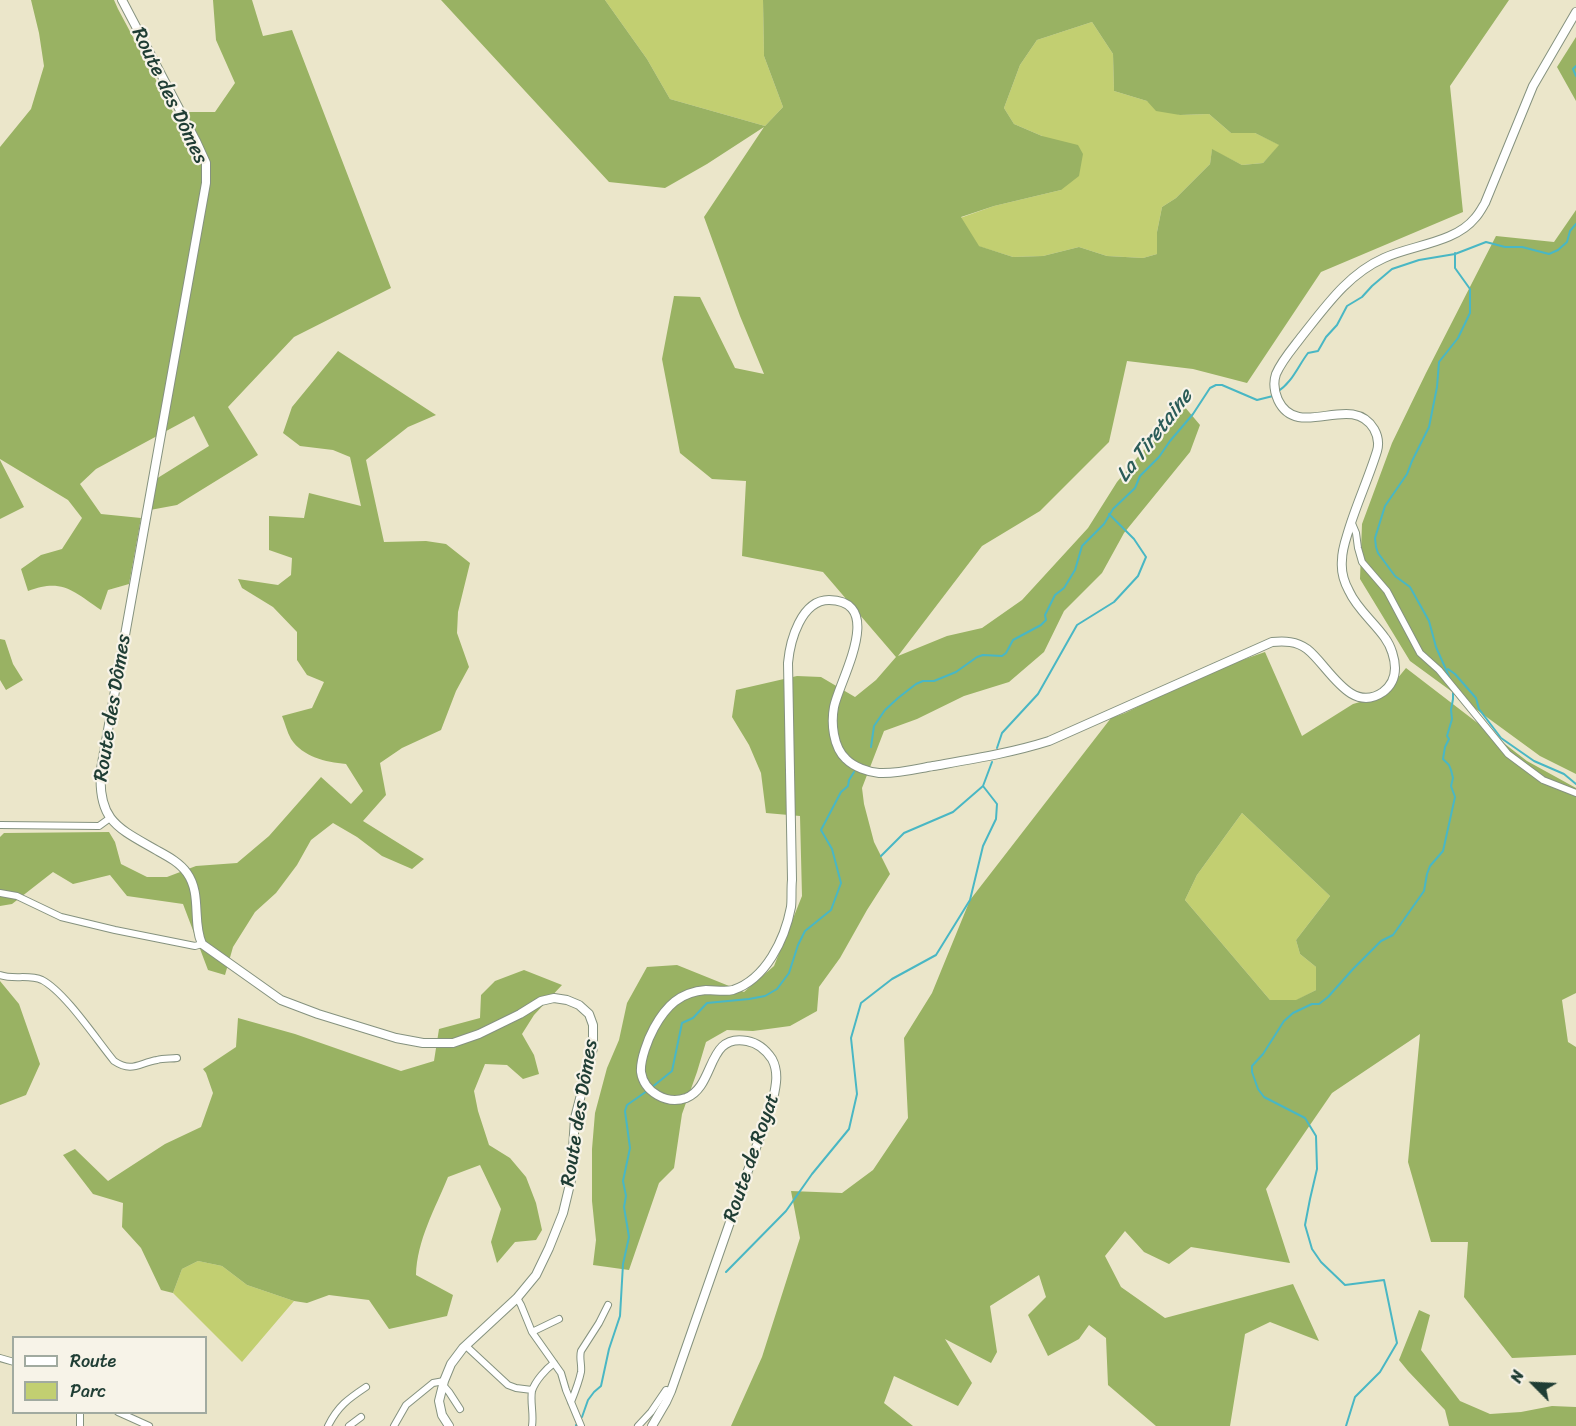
<!DOCTYPE html>
<meta charset="utf-8">
<style>
body{margin:0}
#map{position:relative;width:1576px;height:1426px;overflow:hidden;background:#ebe6ca;font-family:Sriracha,sans-serif}
canvas{display:block}
.legend{position:absolute;left:12px;top:1336px;width:195px;height:78px;box-sizing:border-box;background:#f7f3e8;border:2px solid #a1aaa0;margin:0;padding:8px 10px;list-style:none;font-size:18px;color:#1f3d34}
.legend li{display:flex;align-items:center;gap:12px;height:30px}
.legend b{width:30px;border:2px solid #a1aaa0}
.north{position:absolute;left:1504px;top:1354px;width:60px;height:60px;-webkit-text-stroke:4px #f7f3e8;paint-order:stroke;rotate:294deg;font-size:16px;font-weight:700;line-height:24px;text-align:center;color:#1f3d34}
.north::after{content:'';display:block;margin:auto;width:21px;height:27px;background:#1f3d34;clip-path:polygon(50% 0,100% 100%,50% 72%,0 100%)}
</style>
<div id="map">
<canvas width="1576" height="1426"></canvas>
<ul class="legend">
<li><b style="height:8px;background:#fff"></b>Route</li>
<li><b style="height:16px;background:#c2cf71"></b>Parc</li>
</ul>
<div class="north">N</div>
</div>
<script>
const ctx = document.querySelector('canvas').getContext('2d');
ctx.lineJoin = 'round';
function fillPath(path, color) { ctx.fillStyle = color; ctx.fill(path, 'evenodd'); }
function trace(path, color, width, dash) { ctx.strokeStyle = color; ctx.lineWidth = width; ctx.lineCap = dash ? 'butt' : 'round'; ctx.setLineDash(dash || []); ctx.stroke(path); }
function drawText(font, color, halo, rows, align = 'center') {
  ctx.font = font + ' Sriracha,sans-serif'; ctx.lineWidth = 4.5; ctx.setLineDash([]); ctx.textBaseline = 'middle'; ctx.strokeStyle = halo; ctx.fillStyle = color; for (const [text, x, y, turn = 0] of rows) {
    ctx.save(); ctx.translate(x, y); ctx.rotate((+turn || 0) * Math.PI / 180); ctx.textAlign = isNaN(turn) ? turn : align; if (halo) ctx.strokeText(text, 0, 0); ctx.fillText(text, 0, 0); ctx.restore();
  }
}
fillPath(new Path2D(`
 M 605,0 L 763,0 L 764,56 L 783,107 L 765,126 L 670,99 L 647,59 Z
 M 1092,22 L 1113,54 L 1114,91 L 1147,101 L 1180,115 L 1209,114 L 1231,133 L 1255,133 L 1280,145 L 1263,163 L 1242,165 L 1212,150 L 1210,164 L 1176,198 L 1162,207 L 1157,232 L 1157,254 L 1143,258 L 1107,256 L 1079,247 L 1043,256 L 1013,257 L 978,246 L 960,218 L 994,206 L 1061,190 L 1042,136 L 1014,124 L 1004,108 L 1020,65 L 1037,40 Z
 M 1242,813 L 1330,896 L 1296,940 L 1300,954 L 1316,967 L 1316,990 L 1297,1000 L 1270,1000 L 1185,900 L 1197,875 Z
 M 198,1261 L 222,1266 L 247,1285 L 294,1301 L 242,1362 L 173,1293 L 182,1269 Z`), '#c2cf71');
fillPath(new Path2D(`
 M 31,0 L 114,0 L 118,9 L 173,112 L 215,112 L 235,83 L 216,40 L 213,0 L 252,0 L 263,36 L 292,30 L 391,288 L 294,337 L 228,407 L 258,455 L 177,505 L 150,510 L 156,479 L 209,446 L 194,416 L 96,469 L 80,484 L 101,514 L 141,518 L 129,584 L 108,590 L 101,610 C 73,591 62,578 28,591 L 21,569 L 41,555 L 62,549 L 82,518 L 68,500 L 0,459 L 0,147 L 31,109 L 44,66 L 39,33 Z
 M 441,0 L 605,0 L 647,59 L 670,99 L 765,126 L 783,107 L 764,56 L 763,0 L 1509,0 L 1450,86 L 1463,212 L 1321,272 L 1247,383 L 1193,369 L 1127,361 L 1109,442 L 1040,511 L 982,546 L 898,656 L 947,636 L 982,628 L 1022,600 L 1088,528 L 1117,482 L 1152,440 L 1184,406 L 1200,425 L 1190,452 L 1124,533 L 1102,573 L 1064,611 L 1044,652 L 1009,682 L 964,696 L 917,719 L 884,731 L 862,788 L 864,804 L 874,842 L 890,874 L 867,910 L 840,958 L 819,987 L 817,1011 L 790,1026 L 753,1031 L 727,1030 L 706,1042 L 697,1072 L 682,1114 L 674,1168 L 659,1183 L 629,1270 L 593,1265 L 596,1240 L 592,1201 L 592,1149 L 595,1113 L 607,1068 L 619,1040 L 627,1003 L 647,967 L 677,965 L 744,992 L 774,966 L 802,896 L 800,816 L 766,813 L 761,773 L 749,745 L 732,717 L 736,690 L 797,676 L 821,677 L 855,697 L 876,680 L 896,657 L 823,572 L 742,556 L 746,481 L 712,479 L 680,453 L 662,359 L 674,296 L 700,297 L 735,368 L 764,374 L 740,316 L 704,217 L 764,127 L 707,164 L 665,188 L 609,182 ZM 1092,22 L 1113,54 L 1114,91 L 1147,101 L 1156,111 L 1180,115 L 1209,114 L 1231,133 L 1255,133 L 1279,145 L 1263,163 L 1242,165 L 1212,149 L 1210,164 L 1176,198 L 1162,207 L 1157,232 L 1157,254 L 1143,258 L 1107,256 L 1079,247 L 1043,256 L 1013,257 L 979,246 L 961,217 L 994,206 L 1061,190 L 1079,176 L 1083,154 L 1078,145 L 1042,136 L 1014,124 L 1004,108 L 1020,65 L 1037,40 Z
 M 1576,37 L 1576,101 L 1557,67 Z
 M 1576,210 L 1576,774 L 1540,756 L 1410,661 L 1360,579 L 1362,524 L 1392,443 L 1426,373 L 1496,236 L 1554,242 Z
 M 338,351 L 436,415 L 408,427 L 366,460 L 384,542 L 426,541 L 446,544 L 470,563 L 458,612 L 457,633 L 469,667 L 456,691 L 441,730 L 402,748 L 380,763 L 386,795 L 363,821 L 424,859 L 412,869 L 382,856 L 357,837 L 333,823 L 311,840 L 297,865 L 276,893 L 255,912 L 233,947 L 225,975 L 208,970 L 183,904 L 127,896 L 110,875 L 73,884 L 53,872 L 12,904 L 0,906 L 0,837 L 4,833 L 109,832 L 115,842 L 121,864 L 147,877 L 167,877 L 196,866 L 237,863 L 269,836 L 321,777 L 351,804 L 363,791 L 346,764 C 325,762 303,757 291,739 C 287,732 285,723 282,716 L 312,708 L 324,682 L 307,675 L 297,660 L 297,632 L 273,607 L 242,588 L 238,579 L 278,585 L 291,575 L 292,558 L 269,550 L 269,516 L 304,518 L 309,493 L 361,506 L 350,457 L 333,450 L 300,446 L 283,433 L 292,407 Z
 M 0,460 L 24,507 L 0,519 Z
 M 0,639 L 5,640 L 13,664 L 23,680 L 6,690 L 0,680 Z
 M 1265,652 L 1302,736 L 1353,704 L 1384,695 L 1406,668 L 1527,761 L 1576,788 L 1576,993 L 1562,1000 L 1568,1042 L 1576,1047 L 1576,1355 L 1512,1358 L 1464,1297 L 1468,1242 L 1431,1242 L 1408,1162 L 1420,1034 L 1332,1093 L 1266,1189 L 1290,1263 L 1191,1247 L 1169,1264 L 1144,1252 L 1125,1231 L 1105,1256 L 1121,1287 L 1165,1318 L 1293,1284 L 1319,1341 L 1270,1322 L 1245,1334 L 1230,1426 L 1156,1426 L 1108,1385 L 1106,1338 L 1089,1325 L 1079,1339 L 1048,1356 L 1028,1315 L 1046,1297 L 1039,1275 L 990,1306 L 997,1352 L 991,1363 L 945,1339 L 972,1383 L 958,1406 L 894,1376 L 884,1403 L 913,1426 L 731,1426 L 762,1357 L 800,1238 L 791,1191 L 842,1193 L 873,1170 L 908,1118 L 904,1038 L 932,993 L 970,900 L 1111,718 L 1125,713 L 1208,672 ZM 1242,813 L 1330,896 L 1296,940 L 1300,954 L 1316,967 L 1316,990 L 1296,1000 L 1270,1000 L 1185,900 L 1197,875 Z
 M 524,970 L 562,985 L 534,1015 L 522,1034 L 534,1055 L 539,1074 L 523,1079 L 507,1065 L 485,1064 L 474,1091 L 478,1111 L 489,1145 L 510,1158 L 526,1177 L 536,1203 L 542,1230 L 536,1240 L 515,1242 L 497,1263 L 491,1242 L 501,1209 L 480,1165 L 448,1177 C 435,1209 417,1240 416,1275 L 453,1295 L 447,1316 L 389,1329 L 369,1300 L 329,1295 L 307,1303 L 294,1301 L 247,1285 L 222,1266 L 198,1261 L 182,1269 L 173,1293 L 161,1290 L 141,1248 L 122,1227 L 123,1203 L 93,1194 L 63,1155 L 75,1149 L 108,1181 L 165,1144 L 201,1127 L 213,1093 L 206,1073 L 203,1069 L 236,1047 L 238,1018 L 295,1034 L 401,1071 L 434,1061 L 439,1029 L 480,1018 L 481,995 L 495,981 Z
 M 0,981 L 19,1004 L 40,1064 L 26,1095 L 0,1105 Z
 M 1419,1310 L 1430,1315 L 1421,1350 L 1460,1401 L 1490,1414 L 1521,1412 L 1552,1406 L 1576,1407 L 1576,1426 L 1449,1426 L 1445,1410 L 1408,1371 L 1399,1360 Z`), '#99b263');
trace(new Path2D(`
 M 1576,66 L 1573,69 L 1576,76
 M 1277,392 C 1292,383 1298,366 1308,353 L 1318,351 L 1326,337 L 1337,325 L 1347,306 L 1362,297 L 1372,286 L 1392,269 L 1419,260 L 1455,254 L 1486,242 L 1505,247 L 1522,247 L 1549,254 L 1558,250 L 1567,242 L 1570,231 L 1576,224
 M 1448,669 L 1455,674 L 1476,698 L 1479,709 L 1501,738 L 1534,761 L 1564,774 L 1576,784
 M 1451,681 L 1436,647 L 1429,621 L 1410,587 L 1395,576 L 1378,553 L 1376,547 L 1375,538 L 1385,506 L 1407,474 L 1412,461 L 1429,427 L 1437,387 L 1439,362 L 1458,338 L 1470,313 L 1470,289 L 1455,268 L 1455,253
 M 871,747 L 874,726 L 885,710 L 898,698 L 916,684 L 923,681 L 934,681 L 956,672 L 977,657 L 983,655 L 1002,656 L 1006,653 L 1013,640 L 1041,625 L 1046,620 L 1045,615 L 1055,595 L 1064,588 L 1075,570 L 1082,546 L 1104,524 L 1113,509 L 1135,488 L 1140,476 L 1159,457 L 1170,441 L 1193,414 L 1210,388 L 1216,385 L 1222,385 L 1257,400 L 1273,396
 M 997,748 L 1002,733 L 1038,694 L 1077,625 L 1114,602 L 1138,576 L 1146,557 L 1134,539 L 1109,514
 M 881,856 L 904,833 L 953,812 L 983,786
 M 651,1088 L 672,1071 L 682,1023 L 693,1018 L 707,1003 L 749,999 L 765,996 L 777,989 L 789,973 L 798,945 L 805,931 L 831,910 L 841,883 L 832,849 L 821,830 L 841,792 L 848,786 L 849,780 L 854,772
 M 726,1272 L 786,1211 L 812,1174 L 849,1129 L 857,1094 L 851,1038 L 861,1003 L 892,979 L 936,955 L 970,900 L 983,846 L 996,819 L 997,804 L 983,786 L 992,762
 M 582,1417 L 588,1400 L 594,1392 L 601,1386 L 609,1349 L 620,1316 L 623,1264 L 629,1237 L 624,1207 L 626,1196 L 623,1181 L 630,1148 L 625,1111 L 627,1105 L 647,1091
 M 576,1426 L 576,1425
 M 1346,1426 L 1355,1397 L 1380,1372 L 1397,1343 L 1384,1280 L 1345,1285 L 1321,1262 L 1312,1249 L 1305,1225 L 1310,1199 L 1317,1169 L 1316,1136 L 1305,1118 L 1264,1097 L 1258,1089 L 1252,1072 L 1252,1066 L 1263,1054 L 1284,1021 L 1293,1013 L 1312,1004 L 1319,1004 L 1328,997 L 1353,969 L 1381,941 L 1393,935 L 1424,891 L 1427,874 L 1430,866 L 1443,851 L 1455,797 L 1451,786 L 1453,778 L 1451,770 L 1449,765 L 1443,759 L 1445,747 L 1449,739 L 1447,736 L 1452,719 L 1451,710 L 1453,699 L 1453,693`), '#49b7c4', 2);
const street = new Path2D(`
 M 1351,521 L 1356,533 L 1358,548 L 1362,562 L 1387,591 L 1420,653 L 1439,670 L 1508,754 L 1543,780 L 1576,793
 M 0,825 L 99,826 L 110,818
 M 0,893 L 17,896 L 61,917 L 115,930 L 195,946 L 202,944
 M 0,975 C 13,980 29,974 42,980 C 65,992 96,1039 114,1061 C 132,1073 139,1063 157,1060 C 164,1058 171,1059 177,1058
 M 517,1298 L 521,1305 L 532,1332 L 561,1373 L 566,1390 L 581,1426
 M 532,1332 L 559,1319
 M 466,1346 L 508,1385 L 516,1388 L 532,1390
 M 0,1358 L 14,1362
 M 443,1385 L 449,1392 L 460,1409
 M 571,1402 C 575,1392 579,1382 581,1372 C 582,1365 579,1358 581,1351 L 599,1323 L 608,1305
 M 118,1412 L 149,1426
 M 80,1426 L 80,1412
 M 328,1426 C 338,1406 348,1399 366,1387
 M 349,1426 L 361,1417
 M 394,1426 L 406,1405 L 433,1383 L 444,1381
 M 532,1426 C 534,1414 530,1402 532,1391 C 535,1381 546,1369 554,1363
 M 638,1426 L 651,1412 L 666,1390 L 671,1391`);
const secondary = new Path2D(`
 M 122,0 L 196,141 L 206,163 L 206,183 L 101,769 C 97,821 118,828 158,851 C 169,857 180,863 187,873 C 202,894 192,922 202,944 L 281,1000 L 318,1014 L 396,1038 L 423,1043 L 453,1043 L 479,1034 L 520,1014 L 541,1001 L 554,998 L 567,1000 L 579,1005 L 589,1014 L 593,1025 L 593,1048 L 575,1118 L 571,1180 L 563,1213 L 549,1248 L 536,1275 L 517,1298 L 463,1348 L 451,1364 L 444,1381 L 439,1401 L 442,1415 L 449,1426
 M 652,1426 L 666,1402 L 671,1391 L 773,1099 C 776,1086 779,1072 772,1059 C 766,1050 758,1043 747,1041 C 706,1033 716,1086 686,1098 C 667,1105 644,1092 641,1072 C 640,1060 648,1039 654,1028 C 666,1006 680,992 706,990 C 715,990 725,992 733,990 C 766,979 785,939 791,907 C 792,899 791,889 792,880 L 788,663 C 790,641 801,600 829,600 C 887,601 839,681 834,707 C 831,723 833,747 846,759 C 854,767 868,772 879,773 C 897,774 916,769 933,766 C 973,759 1011,753 1049,741 L 1272,642 C 1285,641 1296,641 1307,649 C 1328,665 1350,715 1383,692 C 1391,686 1395,678 1395,668 C 1395,659 1391,646 1385,638 C 1374,622 1357,609 1349,591 C 1344,582 1341,570 1342,560 C 1342,549 1346,539 1349,529 C 1357,503 1369,477 1377,451 C 1379,444 1378,436 1374,429 C 1351,391 1298,442 1278,400 C 1274,391 1273,383 1276,374 C 1282,360 1293,348 1302,336 C 1326,306 1348,274 1384,258 C 1412,245 1455,243 1475,218 C 1479,214 1482,208 1485,203 L 1533,86 L 1576,12`);
trace(street, '#85927f', 8);
trace(secondary, '#85927f', 10);
trace(street, '#fff', 6);
trace(secondary, '#fff', 8);
drawText('20px', '#1f3d34', '#f7f3e8', [
 ["Route des Dômes",169,96,64],
 ["Route des Dômes",113,708,-81],
 ["Route des Dômes",580,1113,-81],
 ["Route de Royat",752,1158,-71]
]);
drawText('italic 21px', '#2a5c58', '#f7f3e8', [
 ["La Tiretaine",1155,436,-52]
]);
</script>
